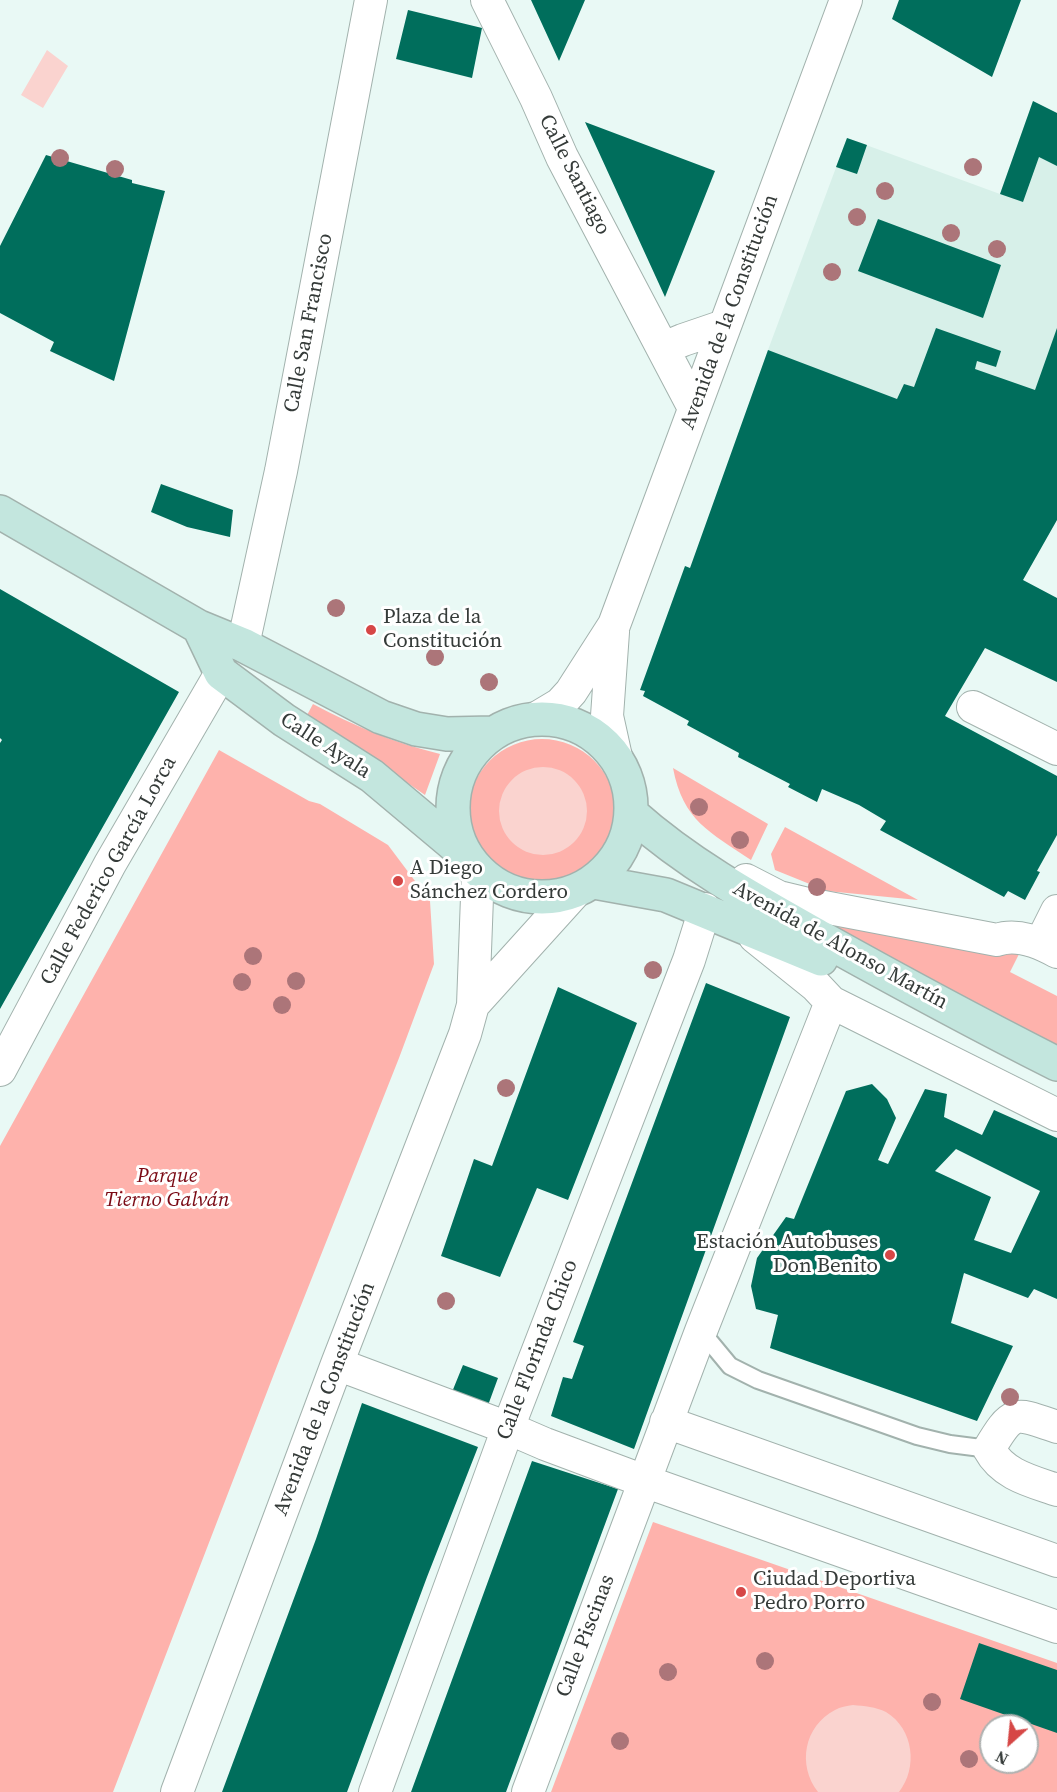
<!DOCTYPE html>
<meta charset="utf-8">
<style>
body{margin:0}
#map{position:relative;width:1057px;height:1792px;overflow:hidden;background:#e9f9f5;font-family:"Source Serif 4",serif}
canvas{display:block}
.north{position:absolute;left:979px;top:1714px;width:60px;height:60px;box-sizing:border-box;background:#fff;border:2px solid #aeb1b0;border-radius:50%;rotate:207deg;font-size:16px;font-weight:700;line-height:24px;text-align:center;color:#353b39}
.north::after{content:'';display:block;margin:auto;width:21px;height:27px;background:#d64746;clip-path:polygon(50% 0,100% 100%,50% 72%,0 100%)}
</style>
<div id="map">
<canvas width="1057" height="1792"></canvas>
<div class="north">N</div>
</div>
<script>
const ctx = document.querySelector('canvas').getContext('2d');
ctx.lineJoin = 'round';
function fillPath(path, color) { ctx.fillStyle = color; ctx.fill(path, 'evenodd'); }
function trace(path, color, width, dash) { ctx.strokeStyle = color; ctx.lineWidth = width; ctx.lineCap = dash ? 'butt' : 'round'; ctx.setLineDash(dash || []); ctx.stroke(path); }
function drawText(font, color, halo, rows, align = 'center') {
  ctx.font = font + ' "Source Serif 4",serif'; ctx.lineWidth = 6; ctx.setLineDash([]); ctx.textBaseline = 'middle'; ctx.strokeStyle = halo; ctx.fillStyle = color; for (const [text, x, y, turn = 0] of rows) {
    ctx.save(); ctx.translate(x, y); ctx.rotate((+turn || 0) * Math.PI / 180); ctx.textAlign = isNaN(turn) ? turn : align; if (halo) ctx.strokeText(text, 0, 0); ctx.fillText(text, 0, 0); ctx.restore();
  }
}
fillPath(new Path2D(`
 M 1033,101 L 1057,113 L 1057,509 L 752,396 L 768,350 L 847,138 L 1000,194 Z`), '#d7f0e9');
fillPath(new Path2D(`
 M 313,704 C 354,726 395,743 440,754 L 425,795 L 367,755 L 306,717 Z
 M468 813a74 74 0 1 1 148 0a74 74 0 1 1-148 0Z
 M 219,750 L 309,801 L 320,804 L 388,845 L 430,901 L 434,964 L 399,1058 L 277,1366 L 113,1792 L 0,1792 L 0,1146 Z
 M 673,768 L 768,824 L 751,860 C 710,832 683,821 673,768 Z
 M 785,827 L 918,900 L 827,891 L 775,870 L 771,854 Z
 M 833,925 L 926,937 L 1019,954 L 1010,972 L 1057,996 L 1057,1064 L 830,931 Z
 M 653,1522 L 1057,1663 L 1057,1792 L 551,1792 ZM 991,1726 L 1027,1726 L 1027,1762 L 991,1762 Z`), '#feb2ac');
fillPath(new Path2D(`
 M 47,50 L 68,66 L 43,108 L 21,95 Z
 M499 811a44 44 0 1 1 88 0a44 44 0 1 1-88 0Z
 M 853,1705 C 864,1706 876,1707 886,1712 C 914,1729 918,1768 899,1792 L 818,1792 C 797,1765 804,1726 835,1710 C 840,1707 847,1706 853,1705 Z`), '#fad3cf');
fillPath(new Path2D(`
 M 531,0 L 585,0 L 559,61 Z
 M 899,0 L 1021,0 L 992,77 L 892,19 Z
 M 408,10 L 482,28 L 472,78 L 396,59 Z
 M 1033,101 L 1057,113 L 1057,166 L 1039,157 L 1023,202 L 1000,194 Z
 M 585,122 L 715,171 L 665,297 Z
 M 847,138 L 867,145 L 857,174 L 836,167 Z
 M 46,155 L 132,180 L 132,183 L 165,191 L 114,381 L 50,351 L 54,342 L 0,313 L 0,246 Z
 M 878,219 L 1001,265 L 983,318 L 858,271 Z
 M 936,328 L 1001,351 L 996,367 L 977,361 L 975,369 L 1035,390 L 1057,328 L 1057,520 L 1023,580 L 1057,598 L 1057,682 L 985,648 L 945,716 L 1057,776 L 1057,835 L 1037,871 L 1040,872 L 1025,900 L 1008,891 L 1004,897 L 880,830 L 886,821 L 859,805 L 822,789 L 817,802 L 788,787 L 790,784 L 738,757 L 739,753 L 687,725 L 689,721 L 643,696 L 645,691 L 640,690 L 685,566 L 690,568 L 768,350 L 897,399 L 904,384 L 914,387 Z
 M 161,484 L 233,510 L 230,537 L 187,527 L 151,512 Z
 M 0,589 L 179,692 L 0,1009 L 0,743 L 2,740 L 0,738 Z
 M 706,983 L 790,1017 L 634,1449 L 551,1416 L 563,1377 L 572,1379 L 584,1346 L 573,1342 Z
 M 558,987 L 637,1023 L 568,1200 L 537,1188 L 500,1277 L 441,1256 L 474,1159 L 492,1166 Z
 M 872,1084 L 887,1099 L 896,1118 L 878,1160 L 888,1164 L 925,1089 L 947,1094 L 944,1117 L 982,1135 L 994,1110 L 1057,1138 L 1057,1299 L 1034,1289 L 1028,1298 L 964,1273 L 951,1323 L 1013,1346 L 977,1421 L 770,1348 L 778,1315 L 756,1309 L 751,1286 L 757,1258 L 786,1217 L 794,1219 L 846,1091 ZM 956,1149 L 1040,1191 L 1011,1253 L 974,1240 L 991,1197 L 935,1171 Z
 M 463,1365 L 498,1378 L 487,1408 L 452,1392 Z
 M 362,1403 L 478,1447 L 427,1577 L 347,1792 L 222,1792 L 316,1539 Z
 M 532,1461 L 618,1489 L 506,1792 L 411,1792 Z
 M 979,1643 L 1057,1670 L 1057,1733 L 960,1699 Z`), '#006e5c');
const service = new Path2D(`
 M 701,1331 L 730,1366 L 758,1380 L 917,1436 L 950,1444 L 989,1449`);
const minor = new Path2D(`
 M 487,0 L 536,98 L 562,157 L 694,408
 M 664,348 L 683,340 L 724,326
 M 613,632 L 607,716 L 616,757
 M 243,645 L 281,471 L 371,0
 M 973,707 L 1057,749
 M 535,719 L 560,704 L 571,692 L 614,625 L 846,0
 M 746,880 L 779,897 L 808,904 L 997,940 C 1017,933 1039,942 1057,952
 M 755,937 L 816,986 L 831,1002 L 1057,1115
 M 1041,943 L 1057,911
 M 473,1005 L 576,891
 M 0,1070 L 110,864 L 221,673
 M 337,1364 L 508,1428 L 545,1444 L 644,1481 L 1057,1627
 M 666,1422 L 1057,1561
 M 1057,1427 C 1014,1412 1013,1409 989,1449 C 1003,1475 1031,1481 1057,1490
 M 177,1792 L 337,1364 L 465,1034 L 473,1005 L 478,870
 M 375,1792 L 508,1428 L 689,960 L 705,909
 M 528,1792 L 701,1331 L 831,1002`);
const secondary = new Path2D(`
 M 0,512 L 199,627 L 243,645 L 381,717 L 416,729 L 447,734 L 493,733
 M 199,627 L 221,673 L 284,720 L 372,776 L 465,854
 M453 808a89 89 0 1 1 178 0a89 89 0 1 1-178 0Z
 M 632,814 C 689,865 757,902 823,939 C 900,982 978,1024 1057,1064
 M 594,882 L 666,895 L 821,959`);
trace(service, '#a2b2ad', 20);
trace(minor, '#a2b2ad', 34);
trace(secondary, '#a2b2ad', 36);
trace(service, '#fff', 16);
trace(minor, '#fff', 32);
trace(secondary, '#c3e6de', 33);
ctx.fillStyle = '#ac7579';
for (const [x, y] of [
 [60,158],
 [973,167],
 [115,169],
 [885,191],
 [857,217],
 [951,233],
 [997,249],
 [832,272],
 [336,608],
 [435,657],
 [489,682],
 [699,807],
 [740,840],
 [817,887],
 [253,956],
 [653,970],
 [296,981],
 [242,982],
 [282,1005],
 [506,1088],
 [446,1301],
 [1010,1397],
 [765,1661],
 [668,1672],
 [932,1702],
 [620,1741],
 [969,1759]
]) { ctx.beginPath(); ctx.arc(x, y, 9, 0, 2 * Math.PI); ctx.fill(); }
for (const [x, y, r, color] of [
 [371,630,6,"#d64746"],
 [398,881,6,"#d64746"],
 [890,1255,6,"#d64746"],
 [741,1592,6,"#d64746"]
]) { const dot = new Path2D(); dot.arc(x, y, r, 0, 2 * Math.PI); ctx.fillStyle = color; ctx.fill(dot); trace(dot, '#fff', 2); }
drawText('21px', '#353b39', '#fff', [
 ["Calle Santiago",574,175,63],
 ["Avenida de la Constitución",730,312,-70],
 ["Calle San Francisco",309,323,-79],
 ["Calle Ayala",325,746,33],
 ["Calle Federico García Lorca",109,871,-61],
 ["Avenida de Alonso Martín",840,946,29],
 ["Calle Florinda Chico",538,1350,-69],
 ["Avenida de la Constitución",325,1399,-69],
 ["Calle Piscinas",586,1636,-69]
]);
drawText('21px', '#353b39', '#fff', [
 ["Plaza de la",383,618],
 ["Constitución",383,642],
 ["A Diego",410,869],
 ["Sánchez Cordero",410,893],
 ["Estación Autobuses",878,1243,"right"],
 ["Don Benito",878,1267,"right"],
 ["Ciudad Deportiva",753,1580],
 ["Pedro Porro",753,1604]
], 'left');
drawText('italic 21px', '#7a0914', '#fff', [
 ["Parque",167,1177],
 ["Tierno Galván",167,1201]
]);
</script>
